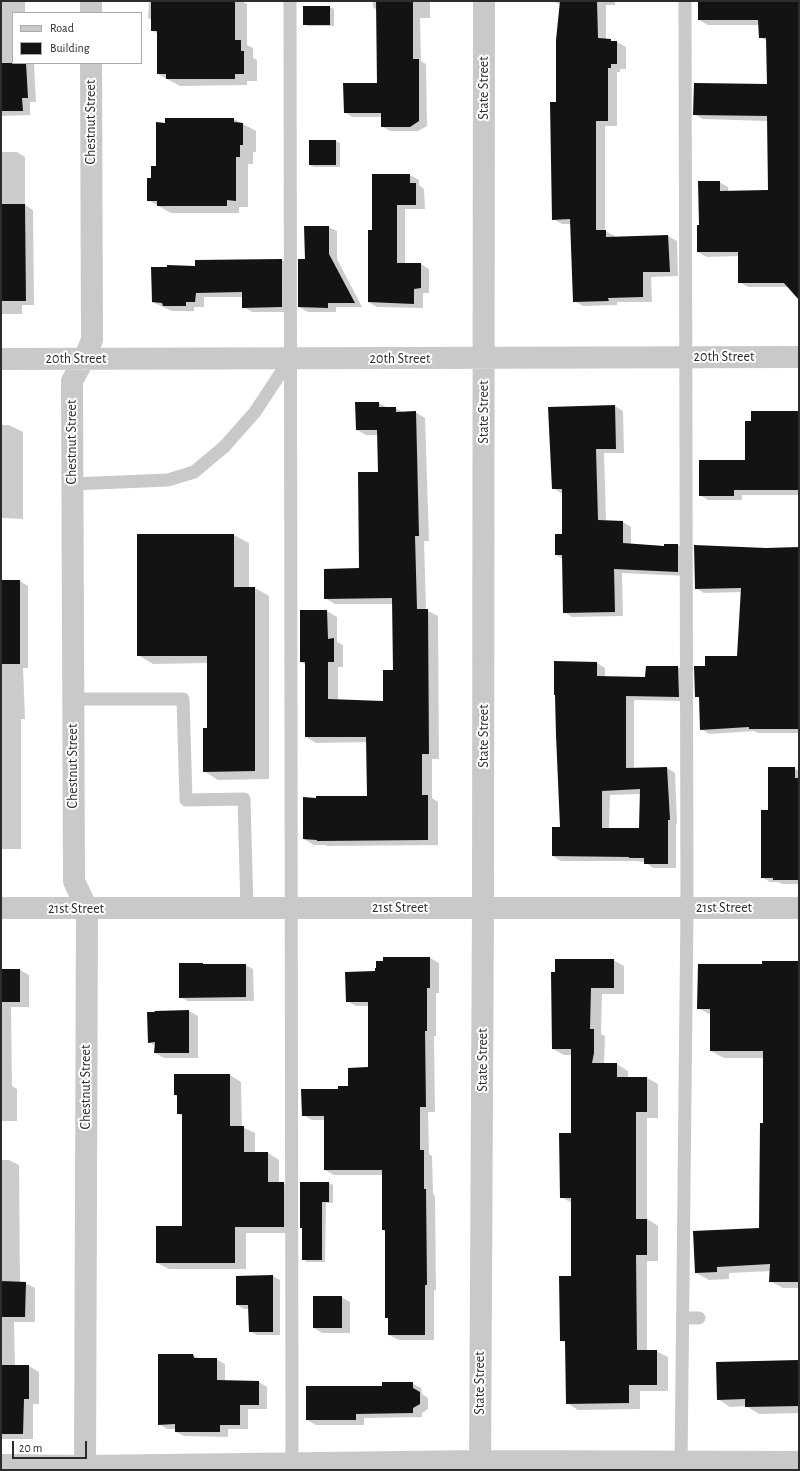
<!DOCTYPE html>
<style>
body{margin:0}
#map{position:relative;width:800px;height:1471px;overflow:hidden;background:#fff;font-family:"Alegreya Sans",sans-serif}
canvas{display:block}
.frame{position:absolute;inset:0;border:2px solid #2c2c2c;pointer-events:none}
.legend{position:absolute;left:12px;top:12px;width:130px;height:52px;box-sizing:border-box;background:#fff;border:1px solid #ababab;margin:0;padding:5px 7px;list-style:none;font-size:12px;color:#2c2c2c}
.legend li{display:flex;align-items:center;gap:8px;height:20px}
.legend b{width:20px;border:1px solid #ababab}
.scale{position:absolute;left:12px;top:1441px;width:75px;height:18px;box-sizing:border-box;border:2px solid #2c2c2c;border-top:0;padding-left:5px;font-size:12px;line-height:14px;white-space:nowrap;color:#2c2c2c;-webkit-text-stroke:3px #fff;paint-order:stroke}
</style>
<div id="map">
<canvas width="800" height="1471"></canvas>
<div class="frame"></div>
<ul class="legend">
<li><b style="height:5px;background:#c9c9c9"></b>Road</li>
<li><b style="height:11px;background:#131313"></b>Building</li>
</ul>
<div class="scale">20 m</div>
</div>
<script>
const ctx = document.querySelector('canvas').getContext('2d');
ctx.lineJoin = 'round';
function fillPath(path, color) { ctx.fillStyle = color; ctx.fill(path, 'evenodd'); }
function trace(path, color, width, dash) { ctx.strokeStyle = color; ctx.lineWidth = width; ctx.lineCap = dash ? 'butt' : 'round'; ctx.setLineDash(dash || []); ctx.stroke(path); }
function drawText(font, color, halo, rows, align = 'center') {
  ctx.font = font + ' "Alegreya Sans",sans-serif'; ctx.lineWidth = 4; ctx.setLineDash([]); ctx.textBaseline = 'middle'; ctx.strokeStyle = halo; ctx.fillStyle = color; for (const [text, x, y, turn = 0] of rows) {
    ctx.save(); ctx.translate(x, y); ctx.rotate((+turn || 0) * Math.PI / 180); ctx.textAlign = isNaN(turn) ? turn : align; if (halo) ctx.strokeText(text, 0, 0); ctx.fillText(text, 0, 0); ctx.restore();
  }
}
fillPath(new Path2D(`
 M 1,1 L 25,1 L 25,13 L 13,13 L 13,63 L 34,63 L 36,102 L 30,102 L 30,115 L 1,116 Z
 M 149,1 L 241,1 L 247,4 L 247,45 L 253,48 L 253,58 L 257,60 L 257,81 L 247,81 L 247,85 L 180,86 L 158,74 L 158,34 L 152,30 L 152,20 L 148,18 Z
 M 373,1 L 430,1 L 430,18 L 420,18 L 421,61 L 426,64 L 427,126 L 418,131 L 390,131 L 382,126 L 382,117 L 352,117 L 345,112 L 378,84 L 377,10 L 373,7 Z
 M 553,1 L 615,1 L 615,5 L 606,5 L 606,40 L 617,42 L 626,47 L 626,69 L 620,69 L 620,72 L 617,72 L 617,126 L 605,126 L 605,231 L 615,236 L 615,238 L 668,236 L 677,241 L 678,276 L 651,277 L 652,302 L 617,302 L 617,305 L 583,306 L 574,301 L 571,224 L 562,224 L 553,219 L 561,5 Z
 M 699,1 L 799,1 L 799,294 L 789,287 L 748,287 L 739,282 L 739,256 L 707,257 L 698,252 L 700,226 L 719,182 L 728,187 L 728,192 L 769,191 L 768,121 L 703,119 L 694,114 L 768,85 L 767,41 L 760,37 L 760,25 L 708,25 L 699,20 Z
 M 304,7 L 330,7 L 334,9 L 334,26 L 308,26 L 304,24 Z
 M 213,119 L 234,119 L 256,131 L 256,152 L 253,152 L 253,164 L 248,164 L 248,207 L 239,207 L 239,213 L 171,213 L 148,200 L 152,179 L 157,167 L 166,124 Z
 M 336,141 L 340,143 L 340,167 L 314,167 L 310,165 Z
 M 1,152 L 17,152 L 25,157 L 25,205 L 33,210 L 34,305 L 22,305 L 22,314 L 1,314 Z
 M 373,175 L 410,175 L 419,180 L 419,185 L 424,189 L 425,209 L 405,209 L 405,264 L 421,264 L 429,269 L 429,293 L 423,293 L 423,308 L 377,307 L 368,302 L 373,231 Z
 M 328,227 L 337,231 L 337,259 L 362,307 L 336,307 L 336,312 L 308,312 L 299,307 L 306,260 Z
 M 282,260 L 291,265 L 291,312 L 252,312 L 244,307 L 244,297 L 204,297 L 204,307 L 194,307 L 194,311 L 172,311 L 152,302 L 196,267 L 196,261 Z
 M 379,403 L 388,408 L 395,408 L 404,413 L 415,412 L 425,418 L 429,541 L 424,541 L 426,610 L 438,616 L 439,759 L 432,759 L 432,798 L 438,802 L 438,845 L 327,846 L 325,845 L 314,845 L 304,839 L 368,797 L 368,742 L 316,743 L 306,737 L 306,665 L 301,662 L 301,611 L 327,611 L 337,617 L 337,642 L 343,645 L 343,667 L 338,667 L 338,701 L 384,702 L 394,671 L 393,604 L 335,604 L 325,598 L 360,569 L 379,473 L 378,435 L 366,435 L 357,430 Z
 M 615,406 L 623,411 L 624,453 L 604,453 L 606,521 L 623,522 L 631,527 L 631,545 L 665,547 L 678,545 L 686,550 L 686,576 L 622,573 L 623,616 L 572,617 L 564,612 L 563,559 L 556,555 L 563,535 L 563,493 L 561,493 L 553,488 L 549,408 Z
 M 799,412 L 799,495 L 742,495 L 742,500 L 708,500 L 700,495 L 746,461 Z
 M 1,425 L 9,425 L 23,432 L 23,519 L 1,518 Z
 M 138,535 L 234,535 L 249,543 L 249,588 L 255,588 L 269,596 L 269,779 L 218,780 L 204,771 L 208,729 L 208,663 L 153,664 L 138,655 Z
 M 799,548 L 799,733 L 758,733 L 754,731 L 709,734 L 701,729 L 700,699 L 696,696 L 706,667 L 738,657 L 742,592 L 704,593 L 696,588 L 766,549 Z
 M 1,581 L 20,581 L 28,586 L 28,668 L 23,668 L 25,719 L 21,719 L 21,849 L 1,849 Z
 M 597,663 L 605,668 L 605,677 L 646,678 L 647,667 L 678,667 L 686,672 L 686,701 L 634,700 L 634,769 L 667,768 L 675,773 L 677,824 L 676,824 L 676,868 L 653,868 L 645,862 L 636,861 L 561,861 L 553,856 L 561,828 ZM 641,794 L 640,829 L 609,829 L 610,795 Z
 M 794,768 L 799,771 L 799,884 L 782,884 L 778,882 L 770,882 L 762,877 L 769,811 Z
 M 430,958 L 439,963 L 439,993 L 436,993 L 436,1036 L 434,1036 L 435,1112 L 428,1112 L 429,1154 L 432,1156 L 433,1194 L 435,1196 L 436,1290 L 434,1290 L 434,1340 L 399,1340 L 389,1335 L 389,1319 L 386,1317 L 386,1232 L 383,1230 L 383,1175 L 334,1175 L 325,1170 L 325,1120 L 312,1120 L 303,1115 L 339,1090 L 349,1087 L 369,1068 L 369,1006 L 356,1006 L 347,1001 L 376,972 Z
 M 613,960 L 624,966 L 624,994 L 602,994 L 601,1034 L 605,1036 L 604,1064 L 617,1064 L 628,1071 L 628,1078 L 647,1078 L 658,1084 L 658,1118 L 647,1118 L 647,1219 L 658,1226 L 658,1261 L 647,1261 L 647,1351 L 656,1351 L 668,1357 L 668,1391 L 640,1391 L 640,1409 L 578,1410 L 567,1403 L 566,1343 L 561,1340 L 572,1277 L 572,1203 L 561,1197 L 572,1134 L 572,1055 L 564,1055 L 553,1049 L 552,973 Z
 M 799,962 L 799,1288 L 783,1288 L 770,1281 L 771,1271 L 729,1273 L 729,1279 L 709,1280 L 696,1273 L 760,1229 L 764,1124 L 764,1058 L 724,1058 L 711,1051 L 711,1015 L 698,1008 L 763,965 Z
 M 205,965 L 245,965 L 253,969 L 254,1001 L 188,1001 L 180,997 Z
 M 1,970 L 20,970 L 29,975 L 29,1007 L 11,1007 L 12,1086 L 17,1089 L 17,1121 L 1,1121 Z
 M 189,1011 L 198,1016 L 198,1058 L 164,1058 L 155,1053 L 156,1046 L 149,1042 L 155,1012 Z
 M 230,1075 L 241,1082 L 242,1127 L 255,1133 L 255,1153 L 268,1153 L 279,1160 L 279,1183 L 283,1183 L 295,1190 L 295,1233 L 246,1233 L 246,1269 L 169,1269 L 157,1263 L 183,1227 L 183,1116 L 178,1114 L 178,1097 L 175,1095 Z
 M 1,1160 L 9,1160 L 19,1165 L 20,1283 L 25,1283 L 35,1288 L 35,1322 L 14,1322 L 15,1366 L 29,1366 L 39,1372 L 39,1404 L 33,1404 L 33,1439 L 1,1439 Z
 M 329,1183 L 333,1185 L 333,1203 L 326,1203 L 325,1262 L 307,1262 L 303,1259 L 303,1228 Z
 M 273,1276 L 280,1280 L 280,1335 L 257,1335 L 250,1331 L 250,1309 L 244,1309 L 237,1305 Z
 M 341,1297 L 350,1302 L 350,1333 L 322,1333 L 314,1328 Z
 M 159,1355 L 193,1355 L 200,1359 L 216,1359 L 225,1364 L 225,1381 L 259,1382 L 267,1387 L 267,1409 L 248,1409 L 248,1429 L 228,1429 L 228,1437 L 184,1436 L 176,1432 L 176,1429 L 167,1429 L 159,1424 Z
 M 799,1361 L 799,1413 L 759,1414 L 746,1406 L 730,1407 L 718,1399 Z
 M 413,1384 L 421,1388 L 422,1394 L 428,1398 L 428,1409 L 422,1413 L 422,1417 L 364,1418 L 364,1425 L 316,1425 L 307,1420 L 383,1387 Z`), '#0003');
fillPath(new Path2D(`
 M 151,1 L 235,1 L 235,40 L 241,40 L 241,51 L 244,51 L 244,74 L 235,74 L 235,79 L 166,79 L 166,74 L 157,74 L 157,31 L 151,31 Z
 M 376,1 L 413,1 L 413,59 L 419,59 L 419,121 L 410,127 L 381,127 L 381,113 L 344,113 L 343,83 L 377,83 Z
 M 560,1 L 597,1 L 598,38 L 611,39 L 611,41 L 617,41 L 617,64 L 611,64 L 611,68 L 608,68 L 608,121 L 596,121 L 596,230 L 606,230 L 606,237 L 668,235 L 670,272 L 643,272 L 643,297 L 608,298 L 609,301 L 573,302 L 570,219 L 552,220 L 550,102 L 556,102 L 556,40 Z
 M 698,1 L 799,1 L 799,300 L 784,283 L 738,283 L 738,252 L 697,252 L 697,225 L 699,225 L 698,181 L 720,181 L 720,191 L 768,190 L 767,116 L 693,115 L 694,83 L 767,84 L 766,38 L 759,38 L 758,20 L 698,20 Z
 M 303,6 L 330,6 L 330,25 L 303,25 Z
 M 1,63 L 26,63 L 28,98 L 22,98 L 23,111 L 1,111 Z
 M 165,118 L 234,118 L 234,122 L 243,123 L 243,145 L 240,145 L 240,157 L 236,157 L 236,201 L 227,200 L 227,206 L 157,206 L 157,201 L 147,201 L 147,178 L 151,178 L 151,166 L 156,166 L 156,122 L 165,123 Z
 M 309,140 L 336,140 L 336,165 L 309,165 Z
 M 372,174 L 410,174 L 410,183 L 416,183 L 416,205 L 397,205 L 397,263 L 421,263 L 421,288 L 414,289 L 414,304 L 368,302 L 368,230 L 372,230 Z
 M 1,204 L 25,204 L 26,301 L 1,301 Z
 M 304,226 L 329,226 L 329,254 L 355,303 L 328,303 L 328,308 L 298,307 L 298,259 L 305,259 Z
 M 282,259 L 282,307 L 242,308 L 242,292 L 196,293 L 195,302 L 186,302 L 186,306 L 163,306 L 162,303 L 152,302 L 151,267 L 167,267 L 167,265 L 195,266 L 195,260 Z
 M 355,402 L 379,402 L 379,407 L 396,407 L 396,412 L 416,411 L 419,536 L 415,536 L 417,609 L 428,609 L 429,754 L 422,754 L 422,795 L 428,795 L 428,840 L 317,841 L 317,840 L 303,839 L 303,797 L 316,798 L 316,796 L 367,796 L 366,737 L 305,737 L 305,662 L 300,662 L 300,610 L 327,610 L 328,639 L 334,638 L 334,662 L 328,662 L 328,699 L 383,701 L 383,670 L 393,670 L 392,598 L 324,599 L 324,569 L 359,568 L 358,472 L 378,472 L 377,430 L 356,430 Z
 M 615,405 L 616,449 L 596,449 L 598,520 L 623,521 L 623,543 L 664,546 L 664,544 L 678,544 L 678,572 L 614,569 L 615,612 L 563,613 L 562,555 L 555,555 L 555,534 L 562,534 L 562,489 L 552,489 L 548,407 Z
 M 751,411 L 799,411 L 799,490 L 734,490 L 734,496 L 699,496 L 699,460 L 745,460 L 745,421 L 751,421 Z
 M 137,534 L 234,534 L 234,587 L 255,587 L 255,771 L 203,772 L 203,728 L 207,728 L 207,656 L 137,656 Z
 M 694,545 L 766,548 L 799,547 L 799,729 L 749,729 L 749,727 L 700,730 L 699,697 L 695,697 L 694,666 L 705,666 L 705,656 L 737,656 L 741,588 L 695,589 Z
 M 1,580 L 20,580 L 20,664 L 1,664 Z
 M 554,661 L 597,662 L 597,676 L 645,677 L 646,666 L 678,666 L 679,697 L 626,696 L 626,768 L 667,767 L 670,820 L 668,820 L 668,864 L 644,864 L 644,858 L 629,858 L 629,857 L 552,856 L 552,827 L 560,827 L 556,735 L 555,695 L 554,695 ZM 640,789 L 639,828 L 602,828 L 602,791 Z
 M 768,767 L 795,767 L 795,778 L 799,778 L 799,880 L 773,880 L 773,878 L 761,878 L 761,810 L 768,810 Z
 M 383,957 L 430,957 L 430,988 L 427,988 L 427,1031 L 425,1031 L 426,1107 L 420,1107 L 420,1150 L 424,1150 L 424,1189 L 426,1189 L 427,1285 L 425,1285 L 425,1335 L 388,1335 L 388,1318 L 385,1318 L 385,1230 L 382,1230 L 382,1170 L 324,1170 L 324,1116 L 302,1116 L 301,1089 L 338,1089 L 338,1086 L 348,1086 L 348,1068 L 368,1067 L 368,1002 L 346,1002 L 345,972 L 375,971 L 375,968 L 376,968 L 376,961 L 383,961 Z
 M 555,959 L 614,959 L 614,988 L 591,988 L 590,1029 L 594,1029 L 594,1053 L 592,1063 L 617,1063 L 617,1077 L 647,1077 L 647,1112 L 636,1112 L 636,1219 L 647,1219 L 647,1255 L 636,1255 L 637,1350 L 657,1350 L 657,1385 L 629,1385 L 629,1403 L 566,1404 L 565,1341 L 560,1341 L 559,1276 L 571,1276 L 571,1198 L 560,1198 L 559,1133 L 571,1133 L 571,1049 L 552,1049 L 551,972 L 555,972 Z
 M 762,961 L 799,961 L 799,1282 L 769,1282 L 770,1264 L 717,1267 L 717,1272 L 695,1273 L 693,1231 L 759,1228 L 760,1123 L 763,1123 L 763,1051 L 710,1051 L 710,1009 L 697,1009 L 698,964 L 762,964 Z
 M 179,963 L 203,963 L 203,964 L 246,964 L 246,997 L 179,998 Z
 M 1,969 L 20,969 L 20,1002 L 1,1002 Z
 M 189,1010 L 189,1053 L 154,1053 L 155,1042 L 148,1043 L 147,1012 L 154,1012 L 155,1011 Z
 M 174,1074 L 230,1074 L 230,1126 L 244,1126 L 244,1152 L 268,1152 L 268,1182 L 284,1182 L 284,1227 L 235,1227 L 235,1263 L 156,1263 L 156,1226 L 182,1226 L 182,1114 L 177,1114 L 177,1095 L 174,1095 Z
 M 300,1182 L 329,1182 L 329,1202 L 322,1202 L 322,1260 L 302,1260 L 302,1228 L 300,1228 Z
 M 273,1275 L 273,1332 L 249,1332 L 248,1305 L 236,1305 L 236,1276 Z
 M 1,1281 L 26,1282 L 25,1317 L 1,1317 Z
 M 313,1296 L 342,1296 L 342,1328 L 313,1328 Z
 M 158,1354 L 193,1354 L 194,1358 L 217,1358 L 217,1380 L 259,1381 L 259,1405 L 240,1405 L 240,1425 L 220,1425 L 220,1432 L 175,1432 L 175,1424 L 158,1425 Z
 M 799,1360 L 799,1406 L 745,1407 L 745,1399 L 717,1400 L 716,1362 Z
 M 1,1365 L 29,1365 L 29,1399 L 24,1399 L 23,1434 L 1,1434 Z
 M 382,1382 L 413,1382 L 413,1388 L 420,1392 L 420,1404 L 413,1408 L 413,1413 L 356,1414 L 356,1420 L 306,1420 L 306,1386 L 382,1386 Z`), '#131313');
trace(new Path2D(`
 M 290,1 L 292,1470
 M 72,484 L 168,480 L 194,472 L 224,447 L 255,412 L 290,359
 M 73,699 L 183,699 L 186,800 L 244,799 L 247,909
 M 683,1318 L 699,1318
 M 681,1467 L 687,908 L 685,1`), '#c9c9c9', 13);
trace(new Path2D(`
 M 91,1 L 91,13
 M 1,359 L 799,357
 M 1,908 L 799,908
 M 1,1465 L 85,1466 L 480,1461 L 799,1462
 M 85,1470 L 87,909 L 74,881 L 72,381 L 84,359 L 92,340 L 91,63
 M 480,1470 L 483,908 L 484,1`), '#c9c9c9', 22);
drawText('14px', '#2c2c2c', '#fff', [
 ["State Street",484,88,-90],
 ["Chestnut Street",91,122,-90],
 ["20th Street",724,357],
 ["20th Street",76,359],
 ["20th Street",400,359],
 ["State Street",484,412,-90],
 ["Chestnut Street",72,442,-90],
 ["State Street",484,736,-90],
 ["Chestnut Street",73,766,-90],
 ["21st Street",400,908],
 ["21st Street",724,908],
 ["21st Street",76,909],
 ["State Street",483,1060,-90],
 ["Chestnut Street",86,1087,-90],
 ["State Street",480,1383,-90]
]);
</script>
